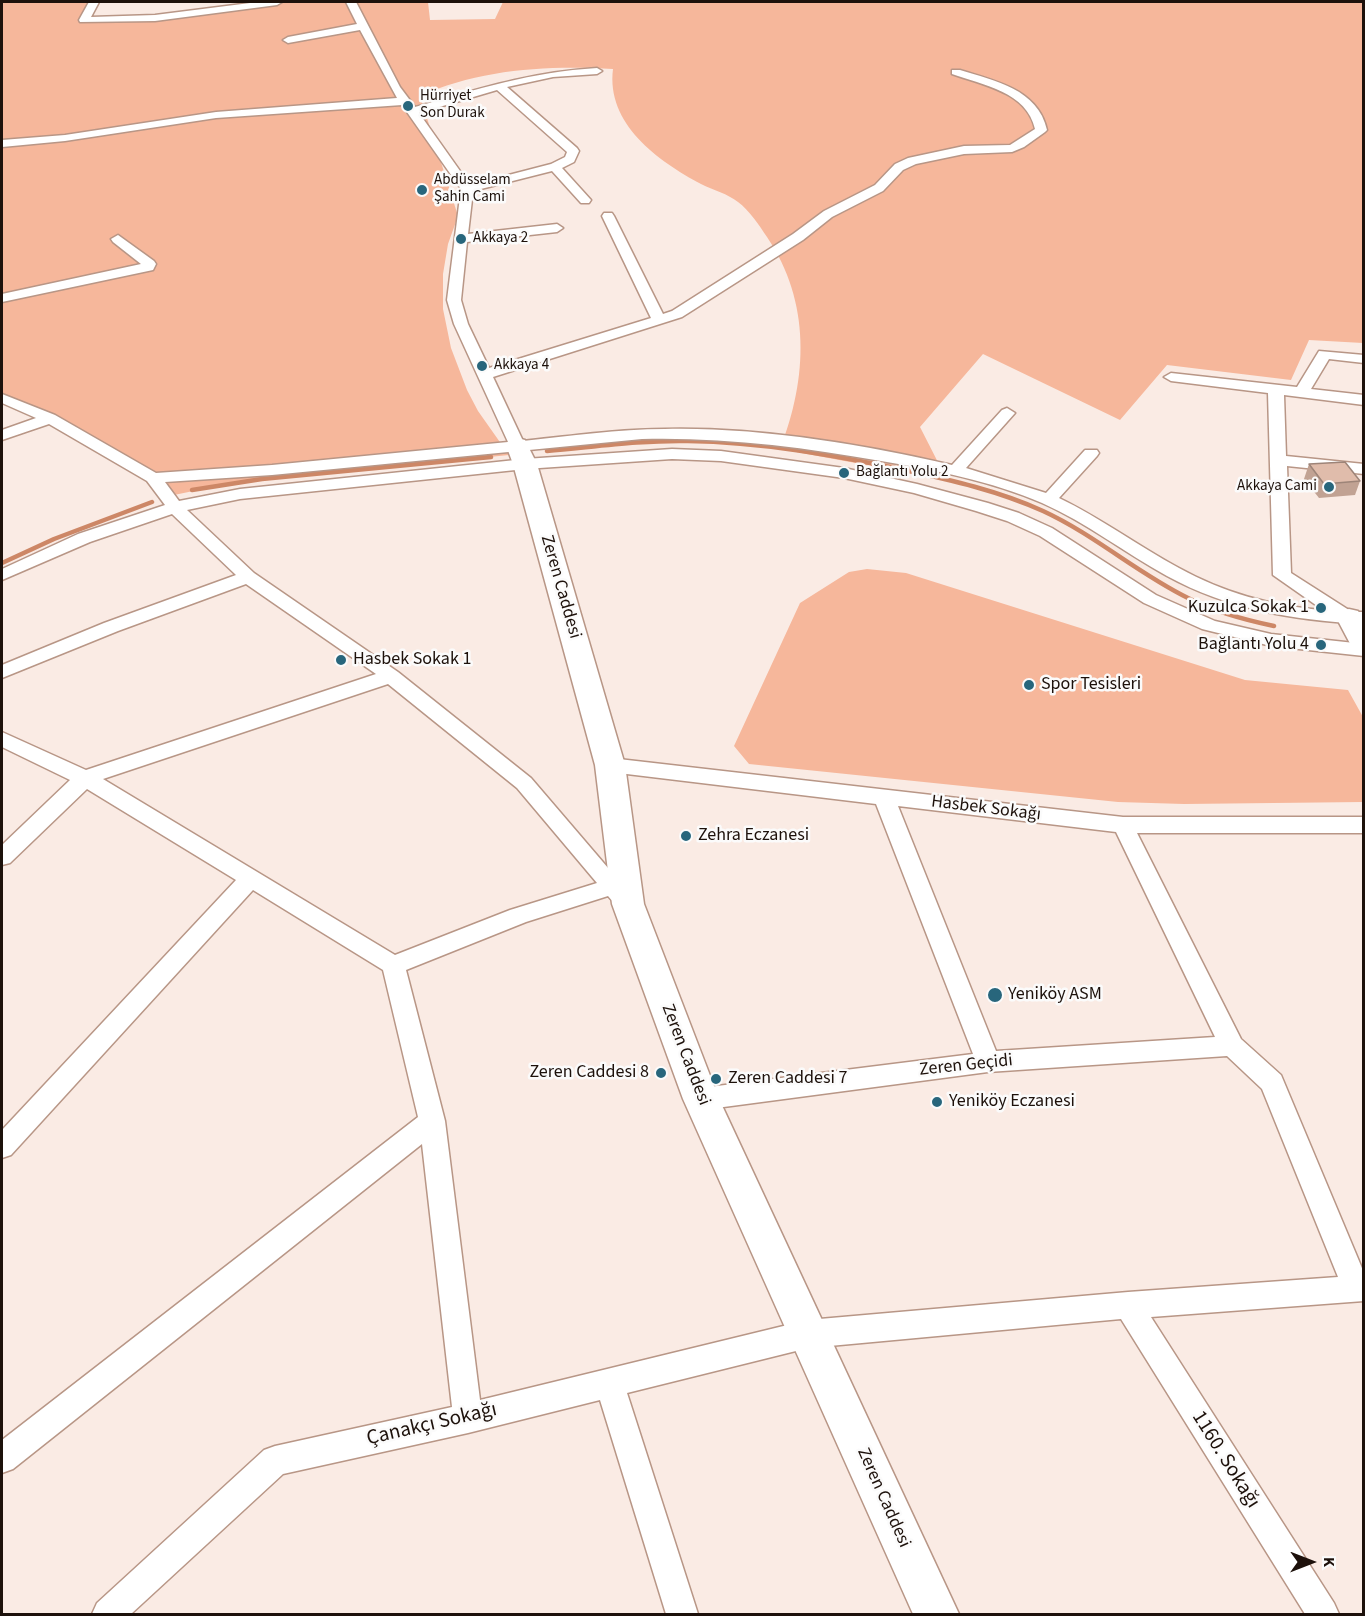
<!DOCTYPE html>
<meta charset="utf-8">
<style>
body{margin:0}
#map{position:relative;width:1365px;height:1616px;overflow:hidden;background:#faebe4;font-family:"Source Sans 3",sans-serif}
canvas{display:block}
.frame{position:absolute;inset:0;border:3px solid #1d110b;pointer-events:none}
.north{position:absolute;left:1281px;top:1532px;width:60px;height:60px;-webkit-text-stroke:4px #fbfbfb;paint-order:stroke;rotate:90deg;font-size:16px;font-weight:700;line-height:24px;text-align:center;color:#1d110b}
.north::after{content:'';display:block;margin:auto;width:21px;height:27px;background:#1d110b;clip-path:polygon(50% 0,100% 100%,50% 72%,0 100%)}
</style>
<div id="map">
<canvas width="1365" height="1616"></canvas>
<div class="frame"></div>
<div class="north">K</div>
</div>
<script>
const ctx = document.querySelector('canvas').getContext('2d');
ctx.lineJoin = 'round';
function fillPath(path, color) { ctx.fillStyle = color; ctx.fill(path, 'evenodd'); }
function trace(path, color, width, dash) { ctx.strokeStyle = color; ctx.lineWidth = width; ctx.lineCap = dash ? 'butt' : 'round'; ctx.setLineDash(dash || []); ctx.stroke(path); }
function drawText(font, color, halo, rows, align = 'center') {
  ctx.font = font + ' "Source Sans 3",sans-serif'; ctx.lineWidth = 5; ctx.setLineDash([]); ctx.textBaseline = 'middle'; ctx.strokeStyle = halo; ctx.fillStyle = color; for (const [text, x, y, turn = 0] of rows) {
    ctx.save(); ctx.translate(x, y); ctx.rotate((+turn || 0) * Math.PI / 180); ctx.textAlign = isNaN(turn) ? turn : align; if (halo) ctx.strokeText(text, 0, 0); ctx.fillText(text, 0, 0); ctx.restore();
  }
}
fillPath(new Path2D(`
 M 2,2 L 99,2 L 90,18 L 154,16 L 250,5 L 249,2 L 428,2 L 430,20 L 495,19 L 503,2 L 1363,2 L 1363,343 L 1309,340 L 1291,380 L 1167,365 L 1120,420 L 983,354 L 920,427 L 947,480 L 780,449 C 808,378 811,302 767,237 C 759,225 749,210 738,202 C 728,194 713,190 701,184 C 658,161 606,124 613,69 C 549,65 479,69 420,96 L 458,216 L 448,244 L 443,274 L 443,309 L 451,348 L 467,390 L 478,411 L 509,455 L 232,483 L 174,495 L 19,407 L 2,400 Z
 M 867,569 L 906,573 L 1245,680 L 1348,690 L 1363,717 L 1363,802 L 1184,804 L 1118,802 L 749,764 L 734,746 L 800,603 L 849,572 Z`), '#f6b79b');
trace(new Path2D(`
 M 547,451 C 594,447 641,440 688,441 C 761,442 833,455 904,470 C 951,480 999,491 1043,511 C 1095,535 1137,573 1188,598 C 1215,612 1245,620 1274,626
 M 192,490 L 262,479 L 491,457
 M 2,563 L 54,539 L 152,502`), '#cd8766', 4.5);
const street = new Path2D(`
 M 89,2 L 99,2 L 91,17 L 155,15 L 258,2 L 282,2 L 277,5 L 155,21 L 80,22 L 79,20 Z
 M 346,2 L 356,2 L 400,87 L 415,107 C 478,89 531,72 597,68 L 602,71 L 597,74 L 553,77 L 507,87 L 577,148 L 579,151 L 574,162 L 562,168 L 591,200 L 589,203 L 581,203 L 552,171 L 473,191 L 468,234 L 557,224 L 563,228 L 557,232 L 467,242 L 461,300 L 468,324 L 489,368 L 651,318 L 602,216 L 604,213 L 612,213 L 614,216 L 663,314 L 672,311 L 793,234 L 824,211 L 875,185 L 895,164 L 908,158 L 964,146 L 1010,145 L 1035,129 C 1027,92 983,85 952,74 L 952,70 L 960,70 C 995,81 1038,89 1047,130 L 1045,132 L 1024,147 L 1012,152 L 964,154 L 916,164 L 903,170 L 883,191 L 832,217 L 803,240 L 682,317 L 493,377 L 523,441 C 570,436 618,429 665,429 C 757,427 862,444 952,465 L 1002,410 L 1007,408 L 1015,413 L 966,468 L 1046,493 L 1085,450 L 1097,450 L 1099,453 L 1097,456 L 1059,498 C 1101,518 1138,546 1179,568 C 1224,593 1272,606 1323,610 L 1273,575 L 1268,393 L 1171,381 L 1164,377 L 1171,373 L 1297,387 L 1319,351 L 1364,355 L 1364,363 L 1329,359 L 1311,389 L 1364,395 L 1364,405 L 1284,395 L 1286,456 L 1364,464 L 1364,474 L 1287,466 L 1291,573 L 1352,612 L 1364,612 L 1364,624 C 1294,620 1229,610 1167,576 C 1125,553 1087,523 1042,503 C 991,481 935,470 881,461 C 802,447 722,437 642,439 L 272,475 L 165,482 L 179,501 L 240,489 L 525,459 L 672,449 L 721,451 L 844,468 L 917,484 L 988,503 L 1019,513 L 1052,528 L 1156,595 L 1215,621 L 1271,634 L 1364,644 L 1364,656 L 1271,646 L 1202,629 L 1144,603 L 1040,536 L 1007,521 L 976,511 L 914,493 L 844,478 L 721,461 L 672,459 L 525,469 L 240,499 L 187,510 L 254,573 L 398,672 L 531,778 L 638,903 L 635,909 C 621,913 617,906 608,896 L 526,922 L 406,970 L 445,1121 L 480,1400 L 808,1320 L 1128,1292 L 1338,1277 L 1262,1089 L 1227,1056 L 988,1072 L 701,1110 L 692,1107 L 688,1099 L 692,1091 L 701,1088 L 973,1054 L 876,804 L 610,772 L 603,770 L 600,765 L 603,760 L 610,758 L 1123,817 L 1364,817 L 1364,833 L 1137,833 L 1241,1039 L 1281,1075 L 1364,1273 L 1364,1301 L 1151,1317 L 1334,1603 L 1339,1614 L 1305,1614 L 1121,1319 L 808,1348 L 627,1393 L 698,1614 L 666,1614 L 600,1400 L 468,1433 L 283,1474 L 131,1614 L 92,1614 L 97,1603 L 264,1450 L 275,1446 L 452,1407 L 422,1144 L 13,1469 L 2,1473 L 2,1440 L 418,1117 L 383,970 L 253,890 L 11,1155 L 2,1158 L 2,1130 L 236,880 L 87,789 L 10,863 L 2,865 L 2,845 L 70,780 L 2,747 L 2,732 L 86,770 L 376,674 L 246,584 L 118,631 L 2,678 L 2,665 L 104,623 L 236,575 L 172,514 L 90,542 L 2,580 L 2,569 L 78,534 L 165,505 L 147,481 L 49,424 L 2,440 L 2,430 L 36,418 L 2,403 L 2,394 L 55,415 L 156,473 L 272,465 L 508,442 L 454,324 L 447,300 L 461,189 L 402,105 L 216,118 L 65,141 L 2,147 L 2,140 L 65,135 L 216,112 L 397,98 L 360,30 L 288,43 L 283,40 L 288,37 L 357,24 ZM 497,90 L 567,152 L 565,157 L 551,164 L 470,185 L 419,113 ZM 388,684 L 517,788 L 597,883 L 510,910 L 395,955 L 103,779 ZM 898,806 L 1116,832 L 1215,1037 L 996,1051 Z
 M 118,235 L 154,261 L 156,264 L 153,270 L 2,302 L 2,294 L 141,264 L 113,242 L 111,239 Z`);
const secondary = new Path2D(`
 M 517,438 L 525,440 L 537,464 L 625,765 L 644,904 L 719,1099 L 959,1614 L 913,1614 L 683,1099 L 612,904 L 595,765 L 513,464 L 506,445 L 509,440 Z
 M 1349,609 L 1358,611 L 1364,620 L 1364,655 L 1355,653 L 1336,617 L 1340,611 Z`);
trace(street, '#b89686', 3);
trace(secondary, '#b89686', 3);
fillPath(street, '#fff');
fillPath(secondary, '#fff');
fillPath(new Path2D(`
 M 1309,464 L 1360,481 L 1355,495 L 1319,498 L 1304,479 Z`), '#c1a293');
const building = new Path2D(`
 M 1345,462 L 1360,481 L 1324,484 L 1309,464 Z`);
fillPath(building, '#e0bcab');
trace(building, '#9d8478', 1.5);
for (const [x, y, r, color] of [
 [408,106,6,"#28667c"],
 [422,190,6,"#28667c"],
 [461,239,6,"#28667c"],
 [482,366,6,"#28667c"],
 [844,473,6,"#28667c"],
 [1329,487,6,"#28667c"],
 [1321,608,6,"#28667c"],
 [1321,645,6,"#28667c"],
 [341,660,6,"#28667c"],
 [1029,685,6,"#28667c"],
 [686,836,6,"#28667c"],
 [995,995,8,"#28667c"],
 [661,1073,6,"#28667c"],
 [716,1079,6,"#28667c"],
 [937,1102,6,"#28667c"]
]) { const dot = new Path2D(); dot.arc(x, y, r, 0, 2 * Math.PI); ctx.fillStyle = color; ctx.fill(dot); trace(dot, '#fbfbfb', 2); }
drawText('15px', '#1d110b', '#fbfbfb', [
 ["Hürriyet",420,97],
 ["Son Durak",420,114],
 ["Abdüsselam",434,181],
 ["Şahin Cami",434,198],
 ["Akkaya 2",473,239],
 ["Akkaya 4",494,366],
 ["Bağlantı Yolu 2",856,473],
 ["Akkaya Cami",1317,487,"right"]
], 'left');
drawText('18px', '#1d110b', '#fbfbfb', [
 ["Zeren Caddesi",560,587,74],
 ["Hasbek Sokağı",986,809,7],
 ["Zeren Caddesi",685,1055,69],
 ["Zeren Geçidi",966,1066,-6],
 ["Zeren Caddesi",883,1498,66]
]);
drawText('18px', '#1d110b', '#fbfbfb', [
 ["Kuzulca Sokak 1",1309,608,"right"],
 ["Bağlantı Yolu 4",1309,645,"right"],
 ["Hasbek Sokak 1",353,660],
 ["Spor Tesisleri",1041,685],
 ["Zehra Eczanesi",698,836],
 ["Yeniköy ASM",1008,995],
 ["Zeren Caddesi 8",649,1073,"right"],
 ["Zeren Caddesi 7",728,1079],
 ["Yeniköy Eczanesi",949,1102]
], 'left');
drawText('21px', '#1d110b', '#fbfbfb', [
 ["Çanakçı Sokağı",432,1425,-13],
 ["1160. Sokağı",1225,1460,58]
]);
</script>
